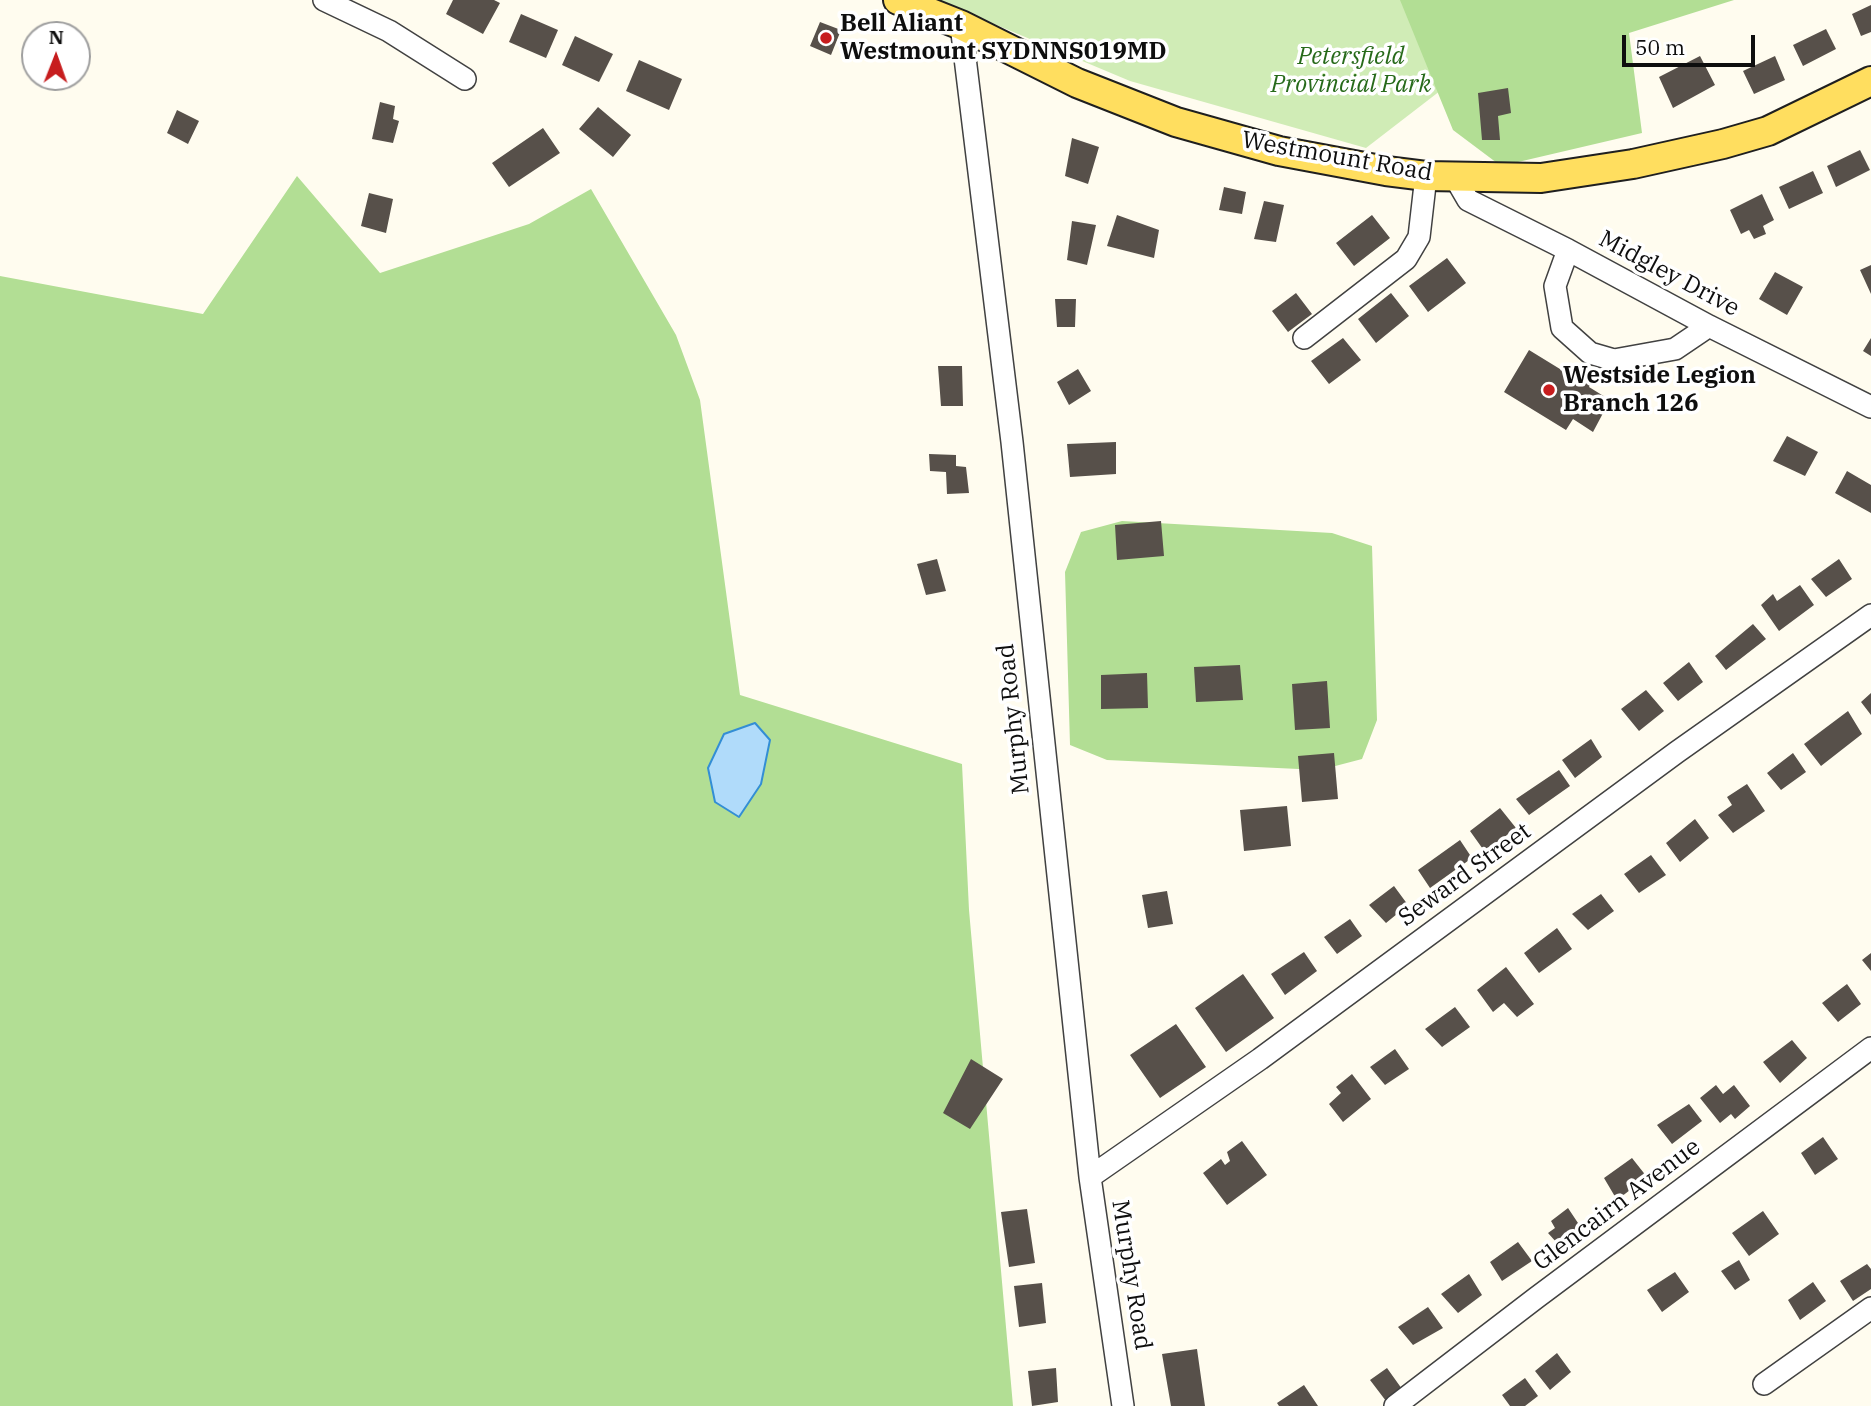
<!DOCTYPE html>
<style>
body{margin:0}
#map{position:relative;width:1871px;height:1406px;overflow:hidden;background:#fffcef;font-family:"IBM Plex Serif",serif}
canvas{display:block}
.north{position:absolute;left:21px;top:21px;width:70px;height:70px;box-sizing:border-box;background:#fff;border:2px solid #9f9f9f;border-radius:50%;rotate:1deg;font-size:19px;font-weight:700;line-height:28px;text-align:center;color:#0e0e0e}
.north::after{content:'';display:block;margin:auto;width:24px;height:32px;background:#c71d1e;clip-path:polygon(50% 0,100% 100%,50% 72%,0 100%)}
.scale{position:absolute;left:1622px;top:35px;width:133px;height:32px;box-sizing:border-box;border:4px solid #0e0e0e;border-top:0;padding-left:9px;font-size:21px;line-height:24px;white-space:nowrap;color:#0e0e0e;-webkit-text-stroke:5px #fff;paint-order:stroke}
</style>
<div id="map">
<canvas width="1871" height="1406"></canvas>
<div class="north">N</div>
<div class="scale">50 m</div>
</div>
<script>
const ctx = document.querySelector('canvas').getContext('2d');
ctx.lineJoin = 'round';
function fillPath(path, color) { ctx.fillStyle = color; ctx.fill(path, 'evenodd'); }
function trace(path, color, width, dash) { ctx.strokeStyle = color; ctx.lineWidth = width; ctx.lineCap = dash ? 'butt' : 'round'; ctx.setLineDash(dash || []); ctx.stroke(path); }
function drawText(font, color, halo, rows, align = 'center') {
  ctx.font = font + ' "IBM Plex Serif",serif'; ctx.lineWidth = 7; ctx.setLineDash([]); ctx.textBaseline = 'middle'; ctx.strokeStyle = halo; ctx.fillStyle = color; for (const [text, x, y, turn = 0] of rows) {
    ctx.save(); ctx.translate(x, y); ctx.rotate((+turn || 0) * Math.PI / 180); ctx.textAlign = isNaN(turn) ? turn : align; if (halo) ctx.strokeText(text, 0, 0); ctx.fillText(text, 0, 0); ctx.restore();
  }
}
fillPath(new Path2D(`
 M 937,0 L 1558,0 L 1366,148 L 1130,81 Z`), '#d0ecb6');
fillPath(new Path2D(`
 M 1400,0 L 1734,0 L 1629,33 L 1642,133 L 1501,166 L 1453,130 Z
 M 297,176 L 380,273 L 529,224 L 591,189 L 676,335 L 700,400 L 740,695 L 962,764 L 969,910 L 1013,1406 L 0,1406 L 0,276 L 203,314 Z
 M 1122,521 L 1332,533 L 1372,546 L 1377,720 L 1362,759 L 1320,770 L 1107,760 L 1070,745 L 1065,572 L 1081,532 Z`), '#b2de94');
const water = new Path2D(`
 M 755,723 L 770,740 L 761,784 L 739,817 L 715,802 L 708,768 L 724,734 Z`);
fillPath(water, '#b0dbfa');
trace(water, '#338ed5', 2);
fillPath(new Path2D(`
 M 453,0 L 494,0 L 500,3 L 483,34 L 446,14 Z
 M 1871,5 L 1871,32 L 1861,36 L 1852,14 Z
 M 521,14 L 558,30 L 546,58 L 509,42 Z
 M 820,22 L 841,30 L 831,55 L 810,46 Z
 M 1826,29 L 1836,49 L 1803,66 L 1793,45 Z
 M 575,36 L 613,54 L 599,82 L 562,65 Z
 M 1700,56 L 1715,85 L 1673,108 L 1659,77 Z
 M 1775,56 L 1785,80 L 1754,94 L 1743,71 Z
 M 639,60 L 682,79 L 669,110 L 626,91 Z
 M 1508,88 L 1511,113 L 1498,116 L 1500,140 L 1482,140 L 1478,93 Z
 M 380,102 L 395,106 L 393,119 L 399,121 L 393,143 L 372,139 Z
 M 598,107 L 631,135 L 613,157 L 579,129 Z
 M 177,110 L 199,121 L 188,144 L 167,133 Z
 M 543,128 L 560,153 L 509,187 L 492,163 Z
 M 1072,138 L 1099,147 L 1088,184 L 1065,176 Z
 M 1860,150 L 1870,170 L 1836,187 L 1827,166 Z
 M 1813,171 L 1823,193 L 1789,209 L 1779,187 Z
 M 1224,187 L 1246,192 L 1242,214 L 1219,210 Z
 M 369,193 L 393,199 L 386,233 L 361,226 Z
 M 1762,194 L 1774,220 L 1763,226 L 1766,234 L 1754,239 L 1749,230 L 1741,234 L 1730,210 Z
 M 1264,201 L 1284,205 L 1276,242 L 1254,239 Z
 M 1117,215 L 1159,230 L 1154,258 L 1107,246 Z
 M 1372,215 L 1390,238 L 1354,266 L 1336,243 Z
 M 1072,221 L 1096,225 L 1087,265 L 1067,260 Z
 M 1447,258 L 1466,283 L 1428,312 L 1409,286 Z
 M 1871,265 L 1871,294 L 1860,270 Z
 M 1775,272 L 1803,287 L 1787,315 L 1759,299 Z
 M 1296,293 L 1312,314 L 1288,332 L 1272,311 Z
 M 1391,293 L 1409,316 L 1376,343 L 1358,319 Z
 M 1055,299 L 1076,299 L 1075,327 L 1057,327 Z
 M 1343,338 L 1361,360 L 1329,384 L 1311,361 Z
 M 1871,338 L 1871,356 L 1863,351 Z
 M 1529,350 L 1573,377 L 1577,370 L 1593,379 L 1589,387 L 1610,400 L 1593,432 L 1573,419 L 1566,430 L 1504,392 Z
 M 938,366 L 962,366 L 963,406 L 941,406 Z
 M 1078,369 L 1091,391 L 1069,405 L 1057,382 Z
 M 1787,436 L 1818,452 L 1805,476 L 1773,461 Z
 M 1116,442 L 1116,474 L 1070,477 L 1067,444 Z
 M 929,454 L 956,455 L 956,466 L 966,467 L 969,493 L 947,494 L 946,472 L 930,471 Z
 M 1847,471 L 1871,485 L 1871,513 L 1835,493 Z
 M 1161,521 L 1164,556 L 1117,560 L 1115,525 Z
 M 937,559 L 946,591 L 926,595 L 917,564 Z
 M 1839,559 L 1852,579 L 1826,597 L 1811,579 Z
 M 1800,585 L 1814,605 L 1779,631 L 1761,605 L 1773,594 L 1777,601 Z
 M 1753,624 L 1766,639 L 1726,670 L 1715,656 Z
 M 1689,662 L 1703,682 L 1678,701 L 1663,683 Z
 M 1240,665 L 1243,700 L 1196,702 L 1194,667 Z
 M 1147,673 L 1148,708 L 1101,709 L 1101,675 Z
 M 1327,681 L 1330,728 L 1295,730 L 1292,684 Z
 M 1646,690 L 1664,711 L 1639,731 L 1621,709 Z
 M 1871,693 L 1871,715 L 1861,702 Z
 M 1848,711 L 1862,734 L 1821,766 L 1804,744 Z
 M 1591,739 L 1602,757 L 1575,778 L 1562,760 Z
 M 1334,753 L 1338,799 L 1302,802 L 1298,756 Z
 M 1793,753 L 1806,772 L 1781,790 L 1767,773 Z
 M 1559,770 L 1570,786 L 1529,815 L 1516,799 Z
 M 1747,784 L 1765,811 L 1733,833 L 1718,815 L 1732,805 L 1727,797 Z
 M 1287,806 L 1291,846 L 1244,851 L 1240,810 Z
 M 1500,808 L 1516,828 L 1485,852 L 1470,831 Z
 M 1695,819 L 1709,838 L 1680,862 L 1666,843 Z
 M 1460,840 L 1472,858 L 1430,888 L 1418,870 Z
 M 1651,855 L 1666,875 L 1639,893 L 1624,874 Z
 M 1394,886 L 1408,905 L 1386,923 L 1369,905 Z
 M 1167,891 L 1173,924 L 1148,928 L 1142,895 Z
 M 1601,894 L 1614,911 L 1588,930 L 1572,914 Z
 M 1350,919 L 1362,936 L 1337,954 L 1324,937 Z
 M 1557,928 L 1572,949 L 1539,973 L 1524,953 Z
 M 1304,952 L 1317,971 L 1285,995 L 1271,974 Z
 M 1871,953 L 1871,971 L 1862,960 Z
 M 1506,967 L 1534,1004 L 1517,1017 L 1504,1003 L 1493,1012 L 1477,990 Z
 M 1243,974 L 1274,1018 L 1226,1052 L 1195,1008 Z
 M 1847,984 L 1861,1004 L 1838,1022 L 1822,1003 Z
 M 1455,1007 L 1470,1027 L 1442,1047 L 1425,1029 Z
 M 1176,1024 L 1206,1067 L 1160,1098 L 1130,1055 Z
 M 1792,1040 L 1807,1058 L 1780,1083 L 1763,1062 Z
 M 1395,1049 L 1409,1069 L 1385,1085 L 1370,1067 Z
 M 971,1059 L 1003,1079 L 970,1129 L 943,1113 Z
 M 1352,1074 L 1371,1099 L 1343,1122 L 1329,1104 L 1341,1093 L 1336,1087 Z
 M 1716,1085 L 1723,1094 L 1734,1085 L 1750,1106 L 1735,1119 L 1731,1114 L 1720,1123 L 1700,1098 Z
 M 1689,1104 L 1702,1121 L 1672,1144 L 1657,1125 Z
 M 1823,1137 L 1838,1159 L 1815,1175 L 1801,1153 Z
 M 1242,1141 L 1267,1175 L 1227,1205 L 1203,1173 L 1221,1159 L 1225,1165 L 1230,1161 L 1227,1152 Z
 M 1632,1158 L 1647,1177 L 1617,1200 L 1604,1178 Z
 M 1568,1208 L 1580,1226 L 1557,1243 L 1548,1233 L 1555,1228 L 1551,1221 Z
 M 1027,1209 L 1035,1263 L 1009,1267 L 1001,1212 Z
 M 1763,1211 L 1779,1234 L 1749,1256 L 1732,1233 Z
 M 1518,1242 L 1532,1261 L 1502,1281 L 1490,1262 Z
 M 1739,1260 L 1750,1280 L 1735,1290 L 1721,1271 Z
 M 1867,1264 L 1871,1269 L 1871,1289 L 1853,1301 L 1840,1281 Z
 M 1675,1272 L 1689,1292 L 1662,1312 L 1647,1290 Z
 M 1469,1274 L 1482,1295 L 1458,1313 L 1441,1294 Z
 M 1813,1282 L 1826,1301 L 1800,1320 L 1788,1300 Z
 M 1042,1283 L 1046,1323 L 1019,1327 L 1014,1286 Z
 M 1428,1307 L 1443,1328 L 1413,1345 L 1398,1327 Z
 M 1197,1349 L 1205,1406 L 1171,1406 L 1162,1354 Z
 M 1557,1353 L 1571,1372 L 1550,1390 L 1535,1371 Z
 M 1056,1368 L 1058,1402 L 1032,1406 L 1028,1371 Z
 M 1387,1368 L 1402,1389 L 1386,1401 L 1370,1380 Z
 M 1525,1378 L 1538,1396 L 1525,1406 L 1510,1406 L 1502,1395 Z
 M 1304,1385 L 1318,1406 L 1279,1406 L 1277,1403 Z`), '#57504a');
const minor = new Path2D(`
 M 324,0 L 389,31 L 465,79
 M 961,25 L 1012,442 L 1090,1177 L 1123,1406
 M 1454,176 L 1468,200 L 1568,250 L 1709,326 L 1871,407
 M 1568,250 L 1555,286 L 1562,328 L 1590,353 L 1614,360 L 1675,349 L 1709,326
 M 1304,338 L 1406,259 L 1419,237 L 1426,176
 M 1090,1177 L 1260,1059 L 1677,752 L 1871,615
 M 1764,1384 L 1871,1308
 M 1395,1406 L 1536,1298 L 1871,1048`);
const major = new Path2D(`
 M 898,0 L 961,25 L 1077,83 L 1176,122 L 1279,151 L 1386,171 L 1426,176 L 1541,178 L 1633,164 L 1723,144 L 1768,131 L 1871,81`);
trace(minor, '#414141', 24);
trace(major, '#1f1f1f', 32);
trace(minor, '#fff', 21);
trace(major, '#ffde5f', 28);
for (const [x, y, r, color] of [
 [826,38,7,"#c71d1e"],
 [1549,390,7,"#c71d1e"]
]) { const dot = new Path2D(); dot.arc(x, y, r, 0, 2 * Math.PI); ctx.fillStyle = color; ctx.fill(dot); trace(dot, '#fff', 2.5); }
drawText('bold 24px', '#0e0e0e', '#fff', [
 ["Bell Aliant",840,24],
 ["Westmount SYDNNS019MD",840,52],
 ["Westside Legion",1563,376],
 ["Branch 126",1563,404]
], 'left');
drawText('italic 24px', '#276a1a', '#fff', [
 ["Petersfield",1351,57],
 ["Provincial Park",1351,85]
]);
drawText('24px', '#0e0e0e', '#fff', [
 ["Westmount Road",1337,157,10],
 ["Midgley Drive",1669,274,28],
 ["Murphy Road",1014,719,-96],
 ["Seward Street",1465,875,-36],
 ["Glencairn Avenue",1617,1205,-37],
 ["Murphy Road",1131,1275,81]
]);
</script>
